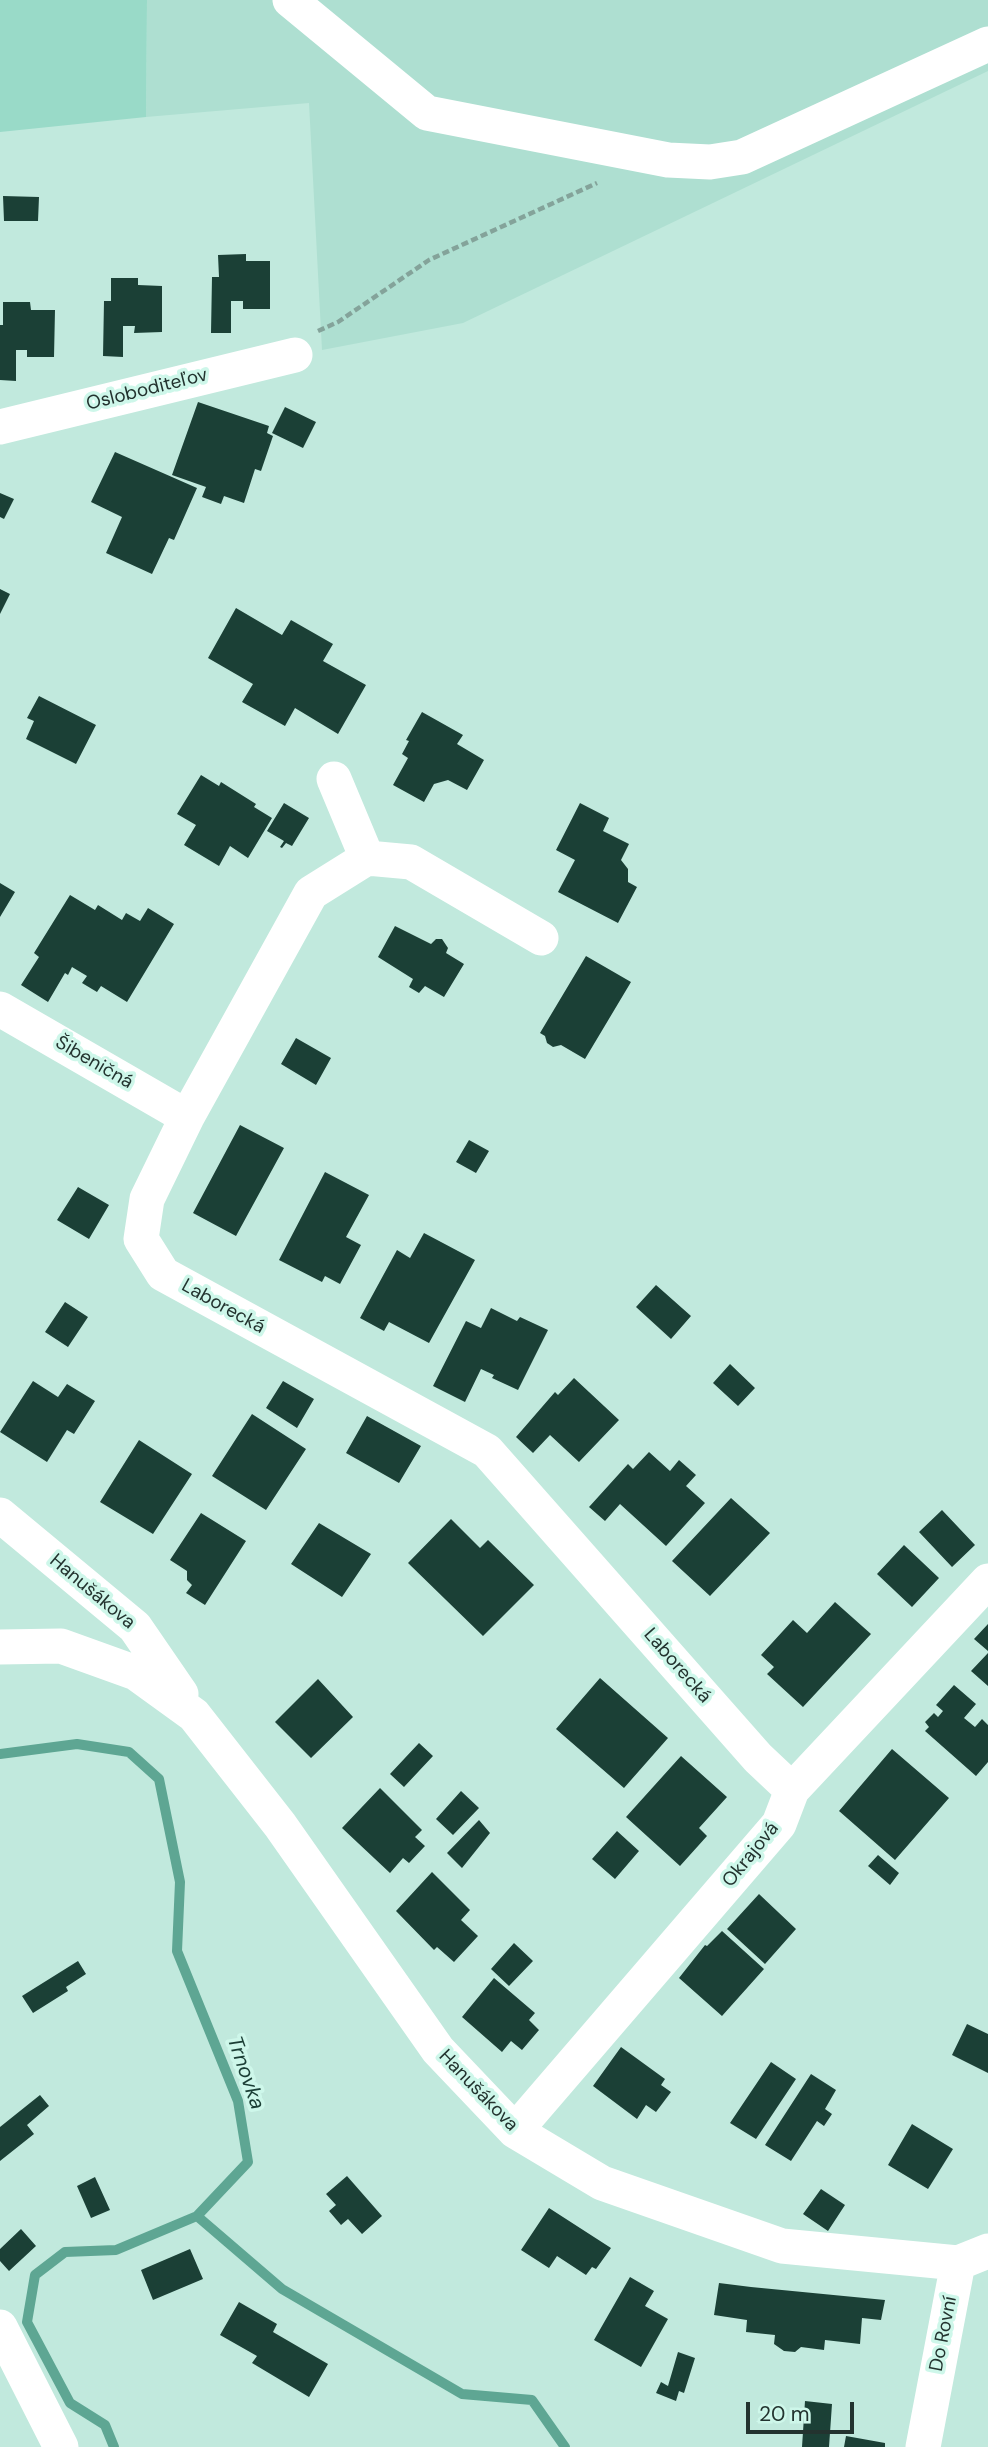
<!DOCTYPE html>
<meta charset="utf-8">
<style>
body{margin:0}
#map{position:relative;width:988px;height:2447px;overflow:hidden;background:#c1e9dd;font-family:"DM Sans",sans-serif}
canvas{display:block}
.scale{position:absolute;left:746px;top:2402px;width:108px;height:32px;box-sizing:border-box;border:4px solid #23332f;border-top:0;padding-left:9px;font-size:21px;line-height:24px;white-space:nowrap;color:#23332f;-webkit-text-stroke:5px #cef7ea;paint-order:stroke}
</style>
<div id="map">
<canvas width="988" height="2447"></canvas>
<div class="scale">20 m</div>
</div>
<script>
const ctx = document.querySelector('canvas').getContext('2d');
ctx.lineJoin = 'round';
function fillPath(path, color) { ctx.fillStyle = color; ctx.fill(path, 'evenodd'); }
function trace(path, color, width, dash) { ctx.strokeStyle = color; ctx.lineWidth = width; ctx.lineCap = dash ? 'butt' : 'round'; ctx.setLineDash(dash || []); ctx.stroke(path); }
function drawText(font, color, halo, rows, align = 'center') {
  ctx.font = font + ' "DM Sans",sans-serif'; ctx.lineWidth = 7; ctx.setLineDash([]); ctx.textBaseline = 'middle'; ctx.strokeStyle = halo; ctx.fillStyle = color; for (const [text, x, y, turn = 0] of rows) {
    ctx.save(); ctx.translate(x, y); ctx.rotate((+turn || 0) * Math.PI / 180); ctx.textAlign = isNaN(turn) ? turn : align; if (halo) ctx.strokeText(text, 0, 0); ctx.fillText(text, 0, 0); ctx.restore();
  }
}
fillPath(new Path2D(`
 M 147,0 L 988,0 L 988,71 L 463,323 L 322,350 L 309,103 L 146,117 Z`), '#aedfd1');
fillPath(new Path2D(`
 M 0,0 L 147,0 L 146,117 L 0,132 Z`), '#99dac8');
trace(new Path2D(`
 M 0,1754 L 77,1744 L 129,1752 L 159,1779 L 180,1882 L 177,1951 L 238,2101 L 248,2162 L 197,2216 L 116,2250 L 65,2252 L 35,2275 L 27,2322 L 70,2403 L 105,2425 L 114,2447
 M 197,2216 L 282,2289 L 462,2394 L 532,2400 L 565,2447`), '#5ea693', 10);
fillPath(new Path2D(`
 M 3,196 L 39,197 L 38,221 L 4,221 Z
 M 246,254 L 246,261 L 270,261 L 270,309 L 243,309 L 243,301 L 231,301 L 231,333 L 211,333 L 212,277 L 219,277 L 218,255 Z
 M 111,278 L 138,278 L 138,285 L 162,286 L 162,332 L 134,333 L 135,326 L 123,326 L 123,357 L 103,356 L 104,301 L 111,301 Z
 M 3,302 L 30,302 L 31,310 L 55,310 L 54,357 L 27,357 L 27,350 L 16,350 L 16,381 L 0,380 L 0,325 L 3,325 Z
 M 198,402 L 269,426 L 267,433 L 273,436 L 261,471 L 255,469 L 244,503 L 224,496 L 221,504 L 202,497 L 206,487 L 172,475 Z
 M 285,407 L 316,422 L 303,448 L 272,433 Z
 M 115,452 L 197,488 L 174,540 L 169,538 L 152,574 L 106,553 L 122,517 L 91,502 Z
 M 0,493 L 14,499 L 4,519 L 0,517 Z
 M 0,589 L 10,594 L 0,614 Z
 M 236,608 L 282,635 L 291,620 L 333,644 L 323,661 L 366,685 L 338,734 L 295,708 L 285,726 L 242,702 L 253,684 L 208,658 Z
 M 39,696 L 96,725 L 76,764 L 26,739 L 34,721 L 27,718 Z
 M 422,712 L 463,735 L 457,744 L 484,760 L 467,790 L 448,780 L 434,784 L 424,802 L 393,785 L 408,758 L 402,754 L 409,741 L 406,740 Z
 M 201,775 L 219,786 L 221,782 L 256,804 L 254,807 L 272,818 L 248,858 L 230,846 L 219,866 L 184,845 L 196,825 L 177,814 Z
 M 284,803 L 309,818 L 292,846 L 286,843 L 282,848 L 280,847 L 284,841 L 267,831 Z
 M 580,803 L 609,818 L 603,831 L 629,844 L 621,860 L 628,869 L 628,882 L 637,887 L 618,923 L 558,892 L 575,860 L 556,850 Z
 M 0,883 L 15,892 L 0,917 Z
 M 70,895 L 95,910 L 98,905 L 122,920 L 126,913 L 140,921 L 148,908 L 174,924 L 127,1002 L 101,986 L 97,992 L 82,983 L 87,976 L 72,967 L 68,975 L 65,973 L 48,1002 L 21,985 L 39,957 L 34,953 Z
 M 395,926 L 431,944 L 436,939 L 442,939 L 448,948 L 446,953 L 464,964 L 444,997 L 425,986 L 419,993 L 409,987 L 413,979 L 378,957 Z
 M 586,956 L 631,982 L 585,1059 L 561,1045 L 553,1047 L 547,1043 L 545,1036 L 540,1033 Z
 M 296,1038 L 331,1058 L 316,1085 L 281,1064 Z
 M 240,1125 L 284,1148 L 236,1236 L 193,1213 Z
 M 469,1140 L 489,1151 L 476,1173 L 456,1162 Z
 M 325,1172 L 369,1195 L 346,1237 L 361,1245 L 340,1284 L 325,1276 L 322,1282 L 279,1260 Z
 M 78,1187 L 109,1205 L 89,1239 L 57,1220 Z
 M 424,1233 L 475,1260 L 429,1343 L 389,1322 L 384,1331 L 360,1318 L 397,1250 L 410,1258 Z
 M 656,1285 L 691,1316 L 671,1339 L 636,1307 Z
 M 65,1302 L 88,1317 L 68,1347 L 45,1332 Z
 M 491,1308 L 517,1321 L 520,1317 L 548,1330 L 518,1390 L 492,1378 L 494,1375 L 481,1369 L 465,1402 L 433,1386 L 466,1321 L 481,1328 Z
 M 730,1364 L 755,1388 L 738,1406 L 713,1383 Z
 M 574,1378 L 619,1420 L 579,1462 L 550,1435 L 533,1453 L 516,1437 L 555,1392 L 558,1395 Z
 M 33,1381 L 58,1397 L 67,1384 L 95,1401 L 74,1434 L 67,1430 L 47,1462 L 0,1432 Z
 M 283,1381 L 314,1399 L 297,1428 L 266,1408 Z
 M 252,1414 L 306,1449 L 266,1510 L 212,1476 Z
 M 367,1416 L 421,1446 L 399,1483 L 346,1453 Z
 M 139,1440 L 192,1474 L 153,1534 L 100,1502 Z
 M 649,1452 L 670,1471 L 679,1460 L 696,1475 L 686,1486 L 705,1503 L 666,1546 L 620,1504 L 605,1521 L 589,1507 L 628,1464 L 633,1469 Z
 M 731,1498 L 770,1533 L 710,1596 L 672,1561 Z
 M 942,1510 L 975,1545 L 952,1567 L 919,1532 Z
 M 201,1513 L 246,1541 L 205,1605 L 186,1593 L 192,1585 L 187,1580 L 187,1571 L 170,1560 Z
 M 451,1519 L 480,1548 L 488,1540 L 534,1585 L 483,1636 L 408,1563 Z
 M 319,1523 L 371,1554 L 342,1597 L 291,1564 Z
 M 904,1545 L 939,1578 L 912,1607 L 877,1574 Z
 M 835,1602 L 871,1634 L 803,1707 L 767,1674 L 774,1667 L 761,1655 L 793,1620 L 807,1633 Z
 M 988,1624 L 988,1651 L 974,1639 Z
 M 988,1653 L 988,1686 L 971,1671 Z
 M 600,1678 L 668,1738 L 624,1788 L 556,1729 Z
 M 318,1679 L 353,1717 L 311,1758 L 275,1722 Z
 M 954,1685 L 976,1704 L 964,1718 L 975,1727 L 982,1719 L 988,1725 L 988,1762 L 976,1776 L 925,1731 L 929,1727 L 925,1722 L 934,1713 L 938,1717 L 943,1711 L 936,1705 Z
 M 419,1743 L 433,1756 L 404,1787 L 390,1774 Z
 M 892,1749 L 949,1798 L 895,1860 L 839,1811 Z
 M 681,1756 L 727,1797 L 699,1828 L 707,1836 L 680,1866 L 626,1817 Z
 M 380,1788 L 422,1830 L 415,1837 L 425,1846 L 409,1863 L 403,1858 L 390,1873 L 342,1828 Z
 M 461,1791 L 479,1808 L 453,1835 L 436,1819 Z
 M 479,1820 L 490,1833 L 462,1868 L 447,1853 Z
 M 617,1831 L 639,1851 L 615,1879 L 592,1859 Z
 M 878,1855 L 899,1873 L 890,1885 L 868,1866 Z
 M 432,1872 L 470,1910 L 461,1920 L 478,1936 L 454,1962 L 437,1947 L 434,1950 L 396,1911 Z
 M 759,1894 L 796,1929 L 765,1964 L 727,1929 Z
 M 722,1931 L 764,1969 L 722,2016 L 679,1978 L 705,1945 L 707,1946 Z
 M 514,1943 L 533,1961 L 509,1986 L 491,1969 Z
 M 78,1961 L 86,1974 L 66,1987 L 68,1991 L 33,2013 L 22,1996 Z
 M 494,1978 L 535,2013 L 529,2020 L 539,2030 L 522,2050 L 511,2041 L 502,2052 L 462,2017 Z
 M 967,2024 L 988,2034 L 988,2073 L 952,2055 Z
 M 621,2047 L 665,2079 L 661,2085 L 671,2092 L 656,2112 L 646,2105 L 637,2119 L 593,2086 Z
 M 771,2062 L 796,2079 L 756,2139 L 730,2123 Z
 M 811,2074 L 836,2090 L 825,2109 L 832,2114 L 824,2126 L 817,2121 L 791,2161 L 765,2145 Z
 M 40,2095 L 49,2106 L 27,2125 L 34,2134 L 0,2161 L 0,2127 Z
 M 912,2124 L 953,2149 L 928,2189 L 888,2165 Z
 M 347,2176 L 382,2216 L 362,2234 L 348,2219 L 341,2225 L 329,2211 L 336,2205 L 326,2194 Z
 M 95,2177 L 110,2210 L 91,2218 L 77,2186 Z
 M 821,2189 L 845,2205 L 828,2231 L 803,2214 Z
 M 549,2208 L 611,2248 L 596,2269 L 592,2267 L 586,2275 L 557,2256 L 549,2268 L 521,2250 Z
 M 21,2229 L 36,2246 L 9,2271 L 0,2261 L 0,2249 Z
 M 190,2249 L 203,2279 L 153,2300 L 141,2270 Z
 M 630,2277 L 654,2291 L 645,2306 L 668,2319 L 641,2367 L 594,2340 Z
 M 719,2283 L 751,2287 L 885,2300 L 881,2320 L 862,2318 L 860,2344 L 825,2340 L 824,2350 L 801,2347 L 795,2352 L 784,2351 L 774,2344 L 775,2335 L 746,2332 L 747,2320 L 714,2315 Z
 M 239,2302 L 277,2324 L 273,2332 L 328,2364 L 309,2397 L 252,2363 L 257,2356 L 220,2335 Z
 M 678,2352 L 695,2358 L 684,2393 L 679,2391 L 676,2401 L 656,2393 L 661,2382 L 668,2386 Z
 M 805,2401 L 832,2404 L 829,2447 L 802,2447 Z
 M 846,2436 L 885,2443 L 885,2447 L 844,2447 Z`), '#1b4036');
trace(new Path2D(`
 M 318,331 L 338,322 L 429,260 L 597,183`), '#84a39a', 4.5, [7, 3.5]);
trace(new Path2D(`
 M 290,0 L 427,113 L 668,160 L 710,162 L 742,157 L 988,44
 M 0,427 L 295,355
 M 334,779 L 367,858
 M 541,938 L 411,862 L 367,858 L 311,893 L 187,1117 L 147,1199 L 141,1239 L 163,1274 L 487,1451 L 758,1758 L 792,1790
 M 0,1009 L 187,1117
 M 0,1515 L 135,1627 L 181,1694
 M 0,1647 L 61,1646 L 136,1673 L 194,1715 L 280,1825 L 438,2050 L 515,2131 L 602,2183 L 782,2246 L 958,2263 L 988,2251
 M 515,2131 L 779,1824 L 792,1790 L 988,1581
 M 0,2327 L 61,2447
 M 923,2447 L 958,2263`), '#fff', 35);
drawText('19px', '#23332f', '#cef7ea', [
 ["Osloboditeľov",147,390,-14],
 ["Šibeničná",94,1063,30],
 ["Laborecká",223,1307,29],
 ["Hanušákova",92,1592,40],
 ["Laborecká",677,1666,49],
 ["Okrajová",751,1855,-51],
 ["Hanušákova",478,2091,46],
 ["Do Rovní",944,2334,-79]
]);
drawText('italic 21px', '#1b3e35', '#cef7ea', [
 ["Trnovka",245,2073,71]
]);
</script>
